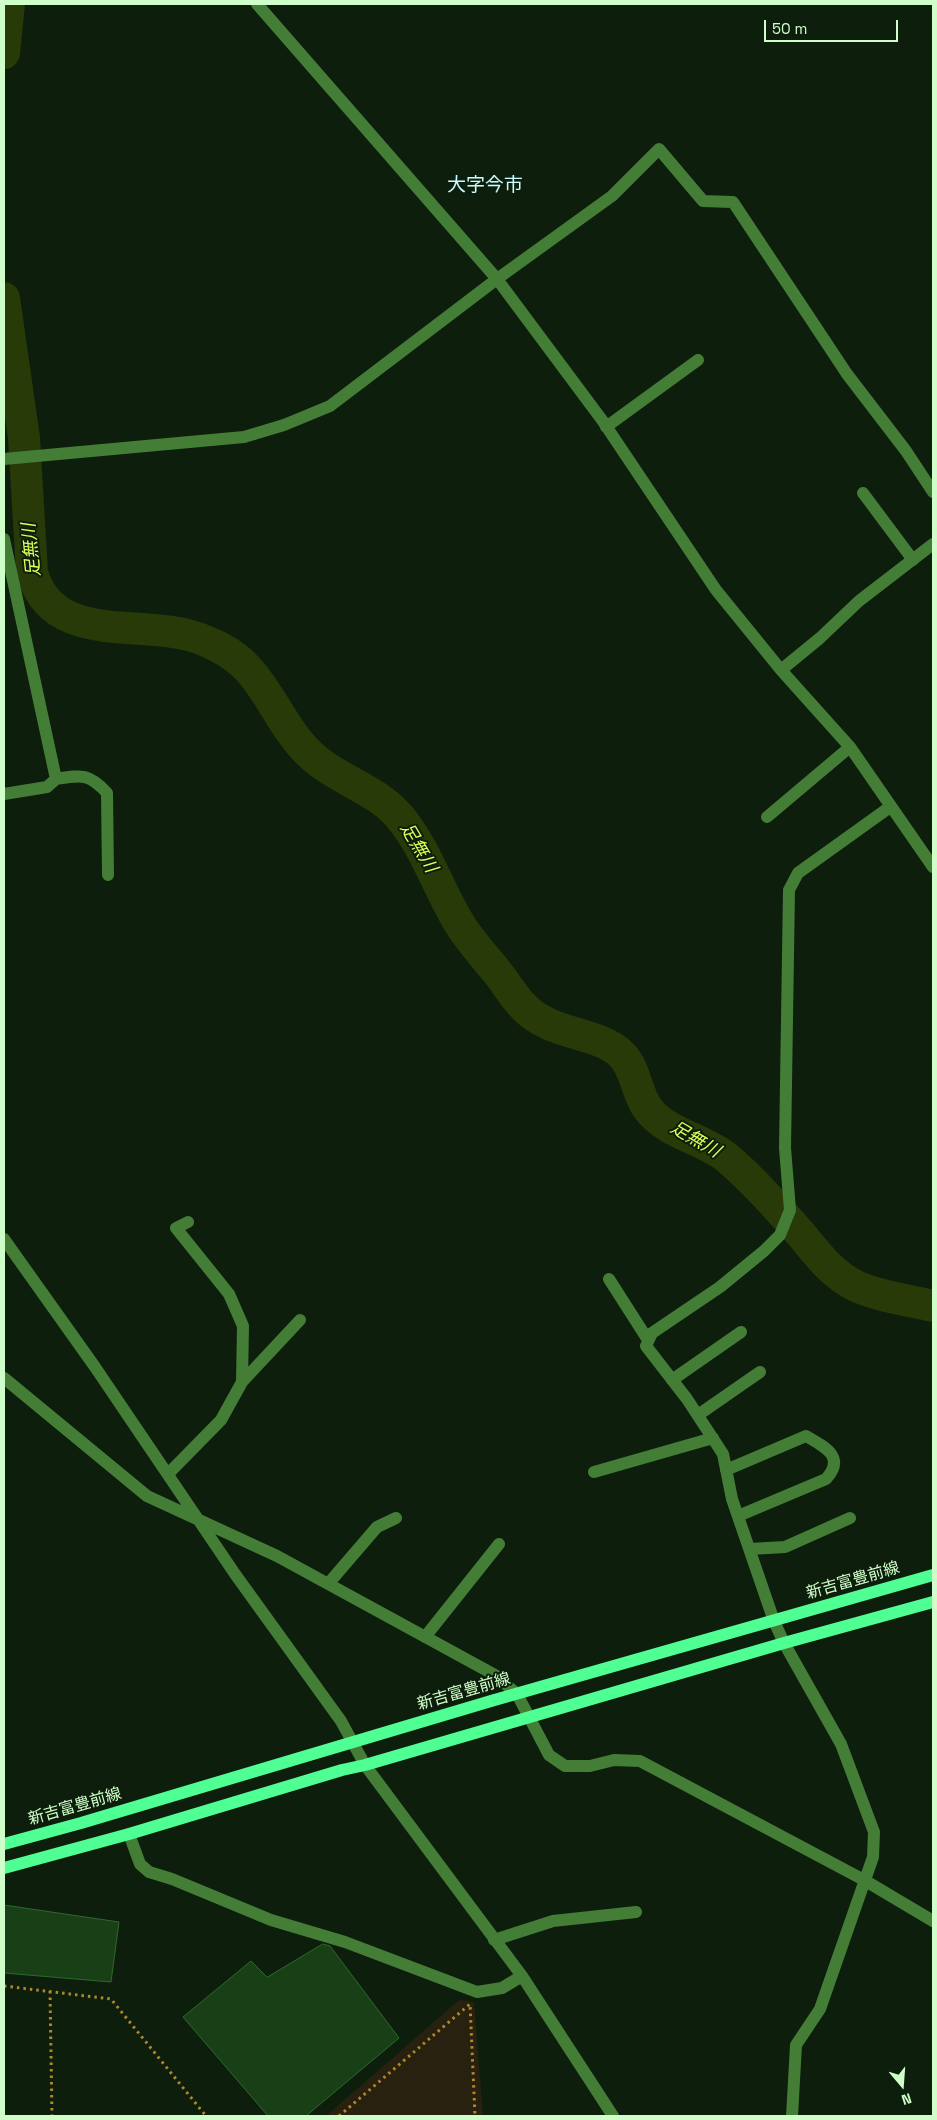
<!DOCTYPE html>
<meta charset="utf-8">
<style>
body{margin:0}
#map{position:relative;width:937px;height:2120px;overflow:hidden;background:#0d1e0c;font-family:"Space Grotesk",sans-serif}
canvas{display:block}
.frame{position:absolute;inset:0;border:5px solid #cfffc8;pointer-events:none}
.north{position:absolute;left:877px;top:2060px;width:50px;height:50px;-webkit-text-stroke:4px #0d1e0c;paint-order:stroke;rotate:162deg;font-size:14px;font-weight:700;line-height:20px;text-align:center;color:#cfffc8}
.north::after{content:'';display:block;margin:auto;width:18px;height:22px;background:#cfffc8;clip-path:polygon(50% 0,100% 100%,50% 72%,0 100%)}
.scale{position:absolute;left:764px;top:20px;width:134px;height:22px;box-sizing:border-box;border:2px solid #cfffc8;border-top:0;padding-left:6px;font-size:15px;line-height:18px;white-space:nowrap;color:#cfffc8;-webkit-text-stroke:4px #0d1e0c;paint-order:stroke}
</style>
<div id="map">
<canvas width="937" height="2120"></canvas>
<div class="frame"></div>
<div class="north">N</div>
<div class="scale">50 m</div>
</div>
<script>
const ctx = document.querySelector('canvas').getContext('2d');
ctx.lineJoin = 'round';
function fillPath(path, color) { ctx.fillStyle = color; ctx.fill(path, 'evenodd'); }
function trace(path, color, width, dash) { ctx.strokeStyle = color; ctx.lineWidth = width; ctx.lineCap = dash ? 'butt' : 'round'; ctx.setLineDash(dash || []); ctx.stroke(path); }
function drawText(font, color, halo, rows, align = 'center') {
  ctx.font = font + ' "Space Grotesk","Noto Sans JP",sans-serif'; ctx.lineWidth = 4; ctx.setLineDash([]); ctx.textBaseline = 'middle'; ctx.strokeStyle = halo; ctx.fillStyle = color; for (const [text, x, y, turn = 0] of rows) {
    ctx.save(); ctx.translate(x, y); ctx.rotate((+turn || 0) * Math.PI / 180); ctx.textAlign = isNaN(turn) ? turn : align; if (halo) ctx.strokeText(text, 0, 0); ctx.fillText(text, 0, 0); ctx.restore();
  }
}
fillPath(new Path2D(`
 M 459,2000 L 474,2002 L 483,2116 L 326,2116 Z`), '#28210f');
trace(new Path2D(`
 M 4,53 L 9,4
 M 4,298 L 24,438 L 32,572 C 50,641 130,622 184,634 C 206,639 233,652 248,669 C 273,696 285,733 314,758 C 342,782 381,791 403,821 C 427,852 439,890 459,923 C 470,941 484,956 497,972 C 506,983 513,996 523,1006 C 550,1036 597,1031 621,1054 C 636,1068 636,1093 648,1109 C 667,1134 702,1138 726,1157 C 752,1179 776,1206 799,1232 C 817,1253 830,1273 856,1286 C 880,1297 908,1300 933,1306`), '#273a08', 32);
const building = new Path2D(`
 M 4,1905 L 119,1922 L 111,1982 L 4,1973 Z
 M 323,1944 L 330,1946 L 399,2038 L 306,2116 L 268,2116 L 183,2017 L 251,1961 L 267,1977 Z`);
fillPath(building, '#193f17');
trace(building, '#2c6b29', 1);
trace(new Path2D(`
 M 4,1986 L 111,1999 L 206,2116
 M 50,1991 L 52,2116
 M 339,2116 L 470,2004 L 475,2116`), '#b0882b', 3, [2.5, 4]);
trace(new Path2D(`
 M 257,4 L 497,279 L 602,420 L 716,590 L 781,670 L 850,747 L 933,867
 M 606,427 L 698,360
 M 4,459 L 244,437 L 284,425 L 330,406 L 497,279 L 612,196 L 659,149 L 703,201 L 733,202 L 847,374 L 906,451 L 933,492
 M 863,493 L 913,560
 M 4,539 L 56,779 L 47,787 L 4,794
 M 781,670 L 820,638 L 859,601 L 933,544
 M 56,779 C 81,775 89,773 107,793 L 108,875
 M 767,817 L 850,747
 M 188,1222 L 176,1228 L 229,1294 L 243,1326 L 242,1382
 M 4,1239 L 95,1367 L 235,1574 L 341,1721 L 365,1765 L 522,1976 L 613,2116
 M 609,1279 L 648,1340
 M 4,1378 L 147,1496 L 277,1556 L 495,1675 L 517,1694 L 549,1755 L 565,1766 L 590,1766 L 614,1760 L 640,1761 L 864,1880 L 933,1921
 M 672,1380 L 741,1332
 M 698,1415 L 760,1372
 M 726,1470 L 806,1436 C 825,1447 846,1457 826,1479 L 738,1516
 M 594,1472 L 713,1438
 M 168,1474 L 221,1420 L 242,1382 L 300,1320
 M 750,1549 L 785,1547 L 850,1518
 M 328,1584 L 377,1527 L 396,1518
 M 425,1637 L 499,1544
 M 129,1834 L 140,1864 L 149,1872 L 172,1879 L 271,1920 L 345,1942 L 477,1992 L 502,1988 L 522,1976
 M 494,1940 L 553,1921 L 636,1912
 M 792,2116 L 796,2045 L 820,2009 L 873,1857 L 874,1832 L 841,1744 L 784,1643 L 774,1621 L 732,1499 L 723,1454 L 687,1399 L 646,1346 L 652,1333 L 720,1287 L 764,1251 L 780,1235 L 790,1210 L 785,1148 L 789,890 L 798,873 L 890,807`), '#447e36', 12);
trace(new Path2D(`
 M 4,1844 L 81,1823 L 491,1701 L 933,1575
 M 4,1868 L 129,1834 L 342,1770 L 365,1765 L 784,1643 L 933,1602`), '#4fff93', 12);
drawText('16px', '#cfffc8', '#0d1e0c', [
 ["新吉富豊前線",853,1581,-16],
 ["新吉富豊前線",464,1692,-16],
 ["新吉富豊前線",75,1807,-16]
]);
drawText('italic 18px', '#daff56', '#0d1e0c', [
 ["足無川",32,550,-96],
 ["足無川",418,848,59],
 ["足無川",695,1140,30]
]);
drawText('19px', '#caf9ff', '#0d1e0c', [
 ["大字今市",485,186]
]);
</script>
